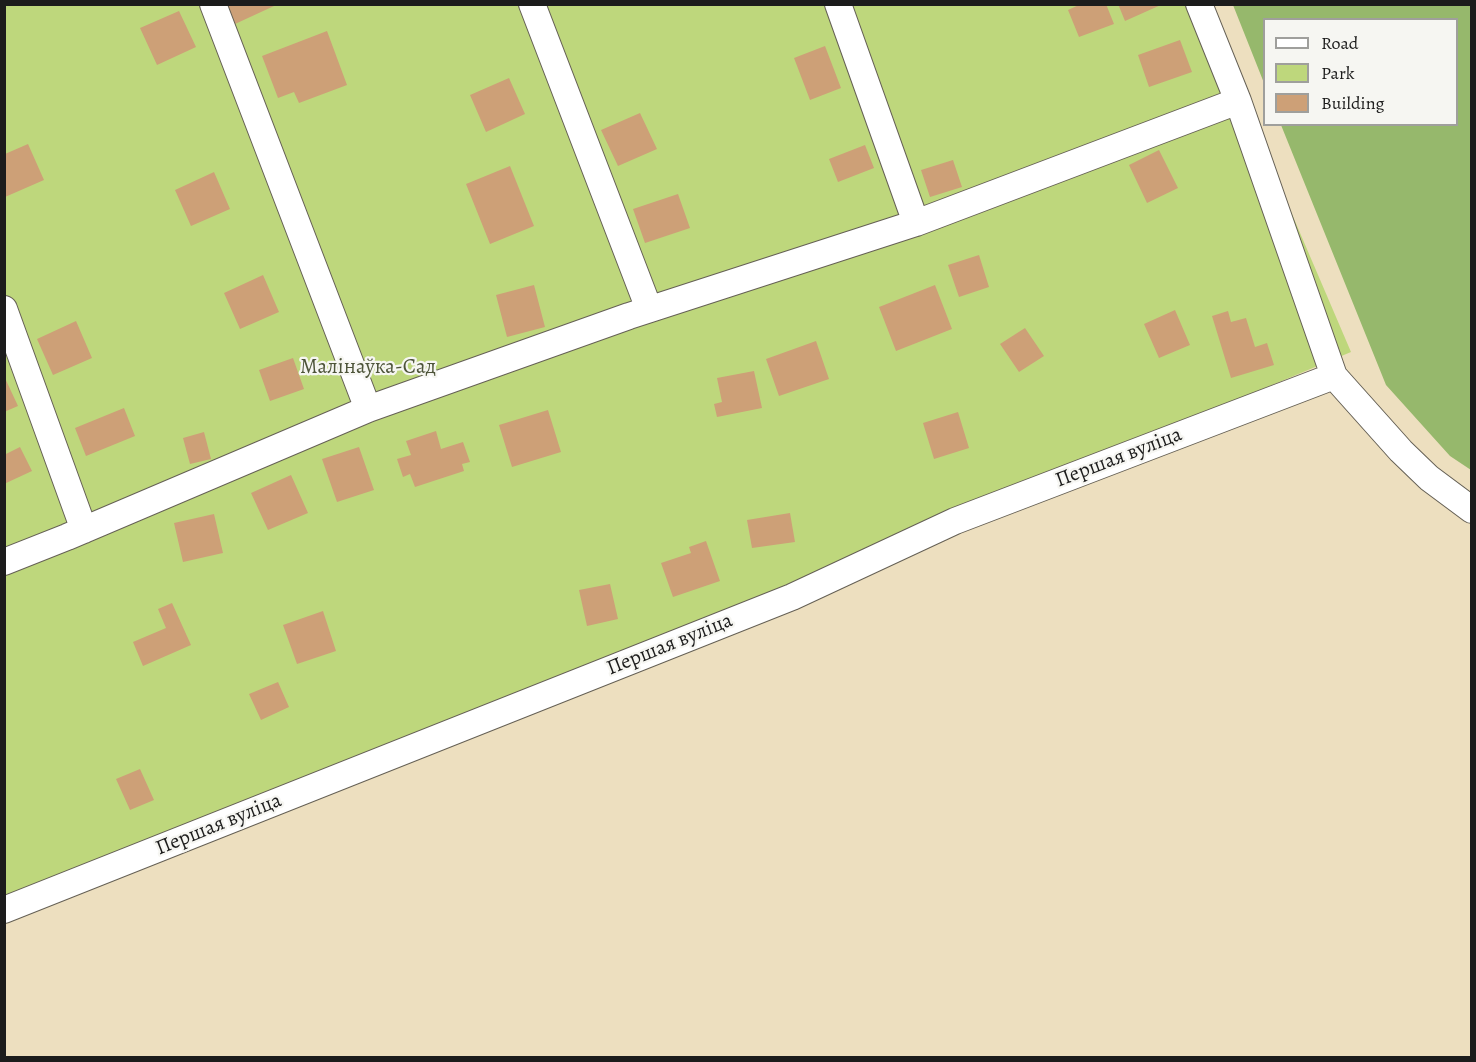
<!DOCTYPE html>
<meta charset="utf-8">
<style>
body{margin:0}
#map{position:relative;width:1476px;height:1062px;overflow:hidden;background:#eddfbf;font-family:Alegreya,serif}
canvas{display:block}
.frame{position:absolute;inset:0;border:6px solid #1c1c1c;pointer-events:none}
.legend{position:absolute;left:1263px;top:18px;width:195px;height:108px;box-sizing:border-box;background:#f6f6f2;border:2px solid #9f9f9c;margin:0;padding:8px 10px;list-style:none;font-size:18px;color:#1c1c1c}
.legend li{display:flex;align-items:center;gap:12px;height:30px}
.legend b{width:30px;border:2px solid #9f9f9c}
</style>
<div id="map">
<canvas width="1476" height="1062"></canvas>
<div class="frame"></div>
<ul class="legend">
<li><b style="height:8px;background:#fff"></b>Road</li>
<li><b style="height:16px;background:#bed77c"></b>Park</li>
<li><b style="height:16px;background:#cda077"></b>Building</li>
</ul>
</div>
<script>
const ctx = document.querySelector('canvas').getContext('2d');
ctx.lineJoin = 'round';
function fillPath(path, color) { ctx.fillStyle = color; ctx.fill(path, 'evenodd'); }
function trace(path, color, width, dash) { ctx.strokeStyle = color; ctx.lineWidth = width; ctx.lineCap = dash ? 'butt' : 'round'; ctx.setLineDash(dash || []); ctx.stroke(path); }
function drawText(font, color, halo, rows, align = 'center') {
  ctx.font = font + ' Alegreya,serif'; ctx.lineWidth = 4.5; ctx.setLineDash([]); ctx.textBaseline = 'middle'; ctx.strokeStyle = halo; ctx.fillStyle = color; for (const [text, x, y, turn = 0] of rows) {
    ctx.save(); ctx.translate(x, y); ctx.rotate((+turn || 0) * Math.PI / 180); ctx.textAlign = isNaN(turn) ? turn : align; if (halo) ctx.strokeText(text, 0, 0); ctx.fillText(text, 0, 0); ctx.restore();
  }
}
fillPath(new Path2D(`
 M 5,5 L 1205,5 L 1235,81 L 1351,352 L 5,915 Z`), '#bed77c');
fillPath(new Path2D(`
 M 1233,5 L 1471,5 L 1471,470 L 1450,456 L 1386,385 L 1281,125 L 1456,124 L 1456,20 L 1264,20 L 1264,83 Z`), '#96b86c');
fillPath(new Path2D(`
 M 226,4 L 273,4 L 274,6 L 235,24 Z
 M 1081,4 L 1106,4 L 1114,24 L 1079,37 L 1068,10 Z
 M 1118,4 L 1163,4 L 1125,21 Z
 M 179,11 L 196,47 L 157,65 L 140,28 Z
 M 327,31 L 347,85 L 299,103 L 294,92 L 278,98 L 262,56 Z
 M 1180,40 L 1192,72 L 1149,87 L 1138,55 Z
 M 825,46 L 841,88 L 810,100 L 794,58 Z
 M 509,78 L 525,114 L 486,132 L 470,95 Z
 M 640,113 L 657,149 L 618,166 L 601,130 Z
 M 28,144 L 44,180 L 5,197 L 5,154 Z
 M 865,145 L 874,168 L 838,182 L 829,159 Z
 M 1159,150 L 1178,188 L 1147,203 L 1129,165 Z
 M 953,160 L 962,187 L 930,197 L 921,170 Z
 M 510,166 L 534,226 L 490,244 L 466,184 Z
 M 214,172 L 230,209 L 191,226 L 175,190 Z
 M 678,194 L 690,228 L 645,243 L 633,209 Z
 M 979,255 L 989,287 L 959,297 L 948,265 Z
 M 263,275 L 279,312 L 240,329 L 224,293 Z
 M 534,285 L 545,327 L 507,337 L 496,295 Z
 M 935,285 L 952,329 L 896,351 L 879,307 Z
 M 1175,310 L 1190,345 L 1159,358 L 1144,324 Z
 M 1228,311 L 1231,322 L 1246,318 L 1255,347 L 1267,343 L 1274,365 L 1231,378 L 1212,316 Z
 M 76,321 L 92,358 L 53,375 L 37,339 Z
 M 1025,328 L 1044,356 L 1019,372 L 1000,344 Z
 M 816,341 L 829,379 L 779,396 L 766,359 Z
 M 293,358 L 304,389 L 270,401 L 259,370 Z
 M 754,371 L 762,408 L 717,417 L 714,404 L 722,402 L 717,378 Z
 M 4,376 L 18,406 L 4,412 Z
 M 124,408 L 135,436 L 86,456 L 75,428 Z
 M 548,410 L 561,452 L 512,467 L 499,425 Z
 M 958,412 L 969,448 L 934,459 L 923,423 Z
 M 436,431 L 441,449 L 463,442 L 470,462 L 462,464 L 464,471 L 415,487 L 410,474 L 403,477 L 397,459 L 411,455 L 406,441 Z
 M 204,432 L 211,459 L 190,464 L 183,438 Z
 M 20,447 L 32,471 L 4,484 L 4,455 Z
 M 359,447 L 374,490 L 337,502 L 322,459 Z
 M 291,475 L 308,513 L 268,530 L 251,493 Z
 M 790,513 L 795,542 L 752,548 L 747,520 Z
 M 214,514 L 223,553 L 183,562 L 174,523 Z
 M 706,541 L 720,581 L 673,597 L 661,563 L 691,553 L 689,547 Z
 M 610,584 L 618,619 L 587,626 L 579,590 Z
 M 172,603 L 191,645 L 143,666 L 133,642 L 166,628 L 158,609 Z
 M 323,611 L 336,651 L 297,664 L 283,625 Z
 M 278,682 L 289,707 L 261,720 L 249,694 Z
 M 140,769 L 154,800 L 130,810 L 116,779 Z`), '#cda077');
const minor = new Path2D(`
 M 213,4 L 368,409
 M 532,4 L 649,309
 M 838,4 L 916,223
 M 1199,4 L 1238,101 L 1334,376 L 1401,451 L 1429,478 L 1472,510
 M 4,309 L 84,530
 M 4,562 L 67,537 L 368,409 L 629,316 L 916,223 L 1238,101
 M 4,910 L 792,597 L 955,521 L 1334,376`);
trace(minor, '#656055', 28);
trace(minor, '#fff', 26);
drawText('21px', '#4d5439', '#f6f6f2', [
 ["Малінаўка-Сад",368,368]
]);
drawText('21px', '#1c1c1c', '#f6f6f2', [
 ["Першая вуліца",1119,458,-21],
 ["Першая вуліца",670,645,-22],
 ["Першая вуліца",219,825,-22]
]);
</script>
